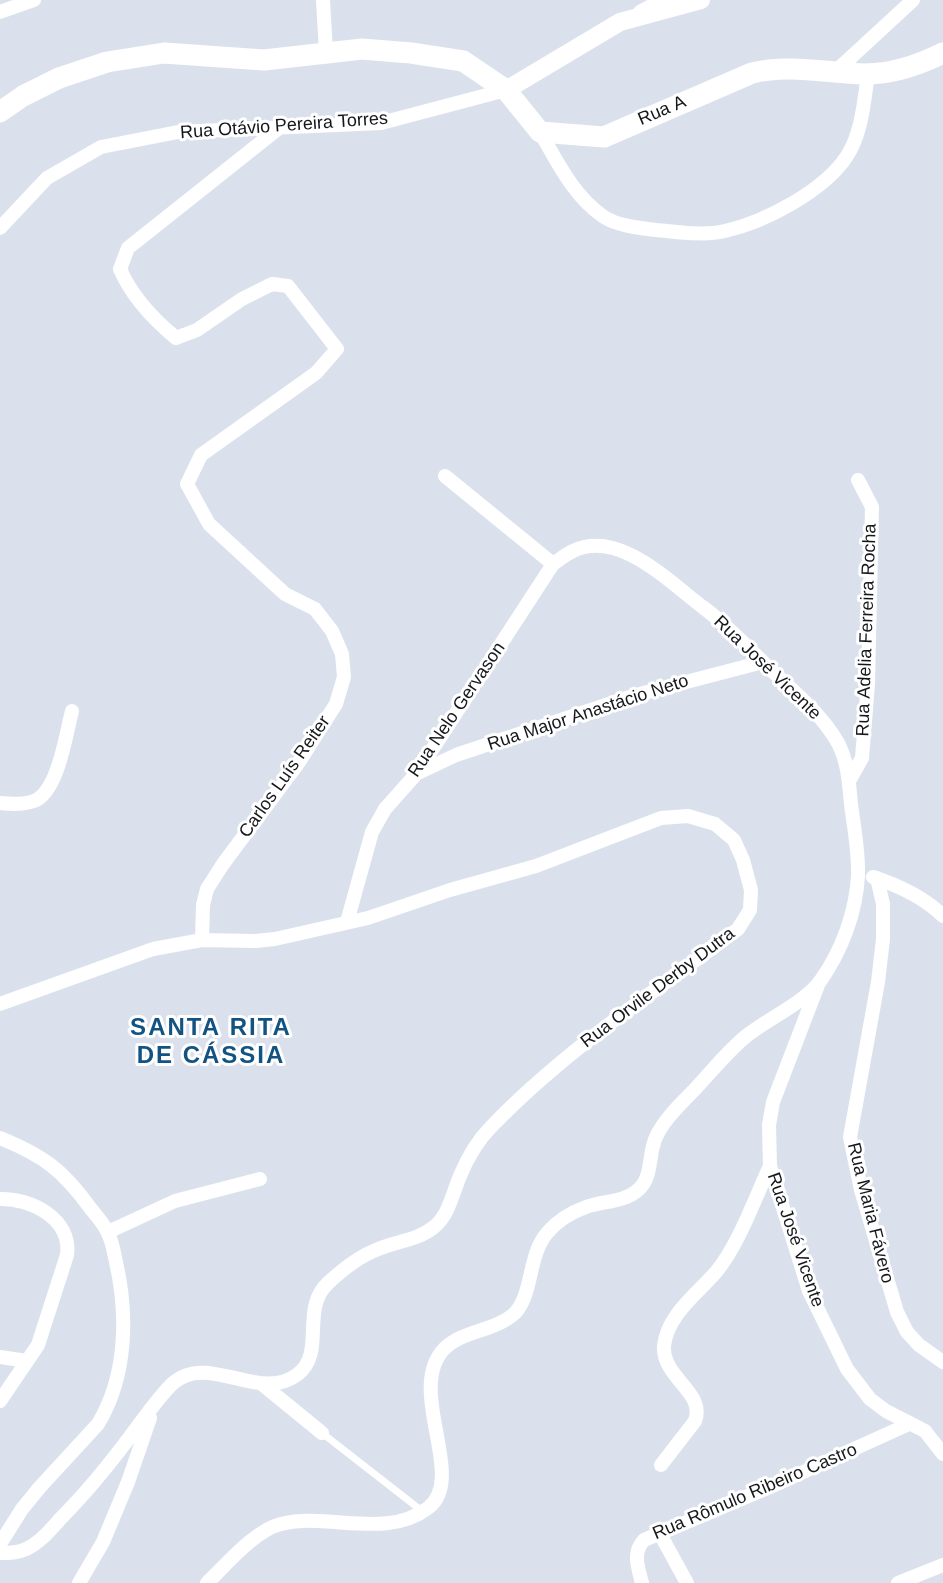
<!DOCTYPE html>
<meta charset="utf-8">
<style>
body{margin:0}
canvas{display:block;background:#dbe1ec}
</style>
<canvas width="943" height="1583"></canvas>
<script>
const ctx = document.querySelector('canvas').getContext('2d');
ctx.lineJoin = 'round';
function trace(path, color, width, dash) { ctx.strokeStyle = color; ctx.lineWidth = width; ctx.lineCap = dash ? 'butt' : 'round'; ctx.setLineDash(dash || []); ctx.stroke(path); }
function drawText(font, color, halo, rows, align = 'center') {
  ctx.font = font + ' Helvetica,sans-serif'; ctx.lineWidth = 6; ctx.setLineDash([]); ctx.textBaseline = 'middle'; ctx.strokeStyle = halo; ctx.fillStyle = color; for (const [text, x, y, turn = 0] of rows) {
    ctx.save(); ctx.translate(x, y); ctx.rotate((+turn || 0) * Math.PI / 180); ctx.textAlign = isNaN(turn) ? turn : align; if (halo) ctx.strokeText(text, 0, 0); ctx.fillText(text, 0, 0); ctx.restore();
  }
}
trace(new Path2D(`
 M 322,1433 L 422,1511`), '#fff', 7);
trace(new Path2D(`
 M 323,0 L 326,52
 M 0,12 L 34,0
 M 640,12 L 662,0
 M 835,72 L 913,0
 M 540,132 C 558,163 574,197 604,217 C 618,226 640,228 656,230 C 679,232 703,236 725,231 C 765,222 824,191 847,156 C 862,133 864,101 868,74
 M 0,228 L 47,178 L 101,147 L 178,132 L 381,123 L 506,90
 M 445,476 L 553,564
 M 418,773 L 456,755 L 636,695 L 763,662
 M 849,781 L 862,758 L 868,684 L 872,507 L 858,480
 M 0,803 C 11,804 23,805 34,801 C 58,792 66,734 72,711
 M 873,877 C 897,885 925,898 943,916
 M 877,878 L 883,904 L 883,939 L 878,982 L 850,1137 L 861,1190 L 897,1312 L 907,1332 L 919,1345 L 943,1362
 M 202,940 L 203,905 L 207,889 L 223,864 L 299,762 L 336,704 L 344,677 L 342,654 L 332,631 L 315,609 L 285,594 L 209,524 L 187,484 L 201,455 L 316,373 L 337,349 L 288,286 L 272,284 L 242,299 L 197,330 L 176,338 C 153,319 132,297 120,269 L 128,248 L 279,128
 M 818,985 L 773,1102 L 769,1125 L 770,1166 L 809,1291 L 847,1369 L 870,1399 L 886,1411 L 925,1431 L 943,1454
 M 0,1004 L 153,949 L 202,940 L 255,941 L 275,939 L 368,918 L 450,890 L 536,866 L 661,818 L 688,816 L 715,824 L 734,840 L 743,860 L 751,890 L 750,910 L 738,929 C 654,992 564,1051 491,1127 C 478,1140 467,1159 460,1176 C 453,1192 449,1215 434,1227 C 417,1241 395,1241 376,1250 C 358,1257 342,1270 328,1283 C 300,1309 326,1352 298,1374 C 260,1404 208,1351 172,1384 C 156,1400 143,1420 129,1438 C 108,1466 86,1493 61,1518 C 51,1529 40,1543 26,1549 C 18,1553 9,1553 0,1553
 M 0,1138 C 44,1156 63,1170 91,1209 C 97,1216 103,1223 107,1231 C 112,1240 114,1252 116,1262 C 128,1315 127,1376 98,1424 L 40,1487 L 22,1509 L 0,1544
 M 0,1199 C 31,1198 72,1219 67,1255 L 38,1345 L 0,1401
 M 108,1232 L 175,1201 L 260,1179
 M 0,1357 L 27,1361
 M 262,1384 L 322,1433
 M 661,1465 L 695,1421 C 706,1392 662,1378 664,1346 C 667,1315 698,1293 716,1272 C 738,1246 755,1198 770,1166
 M 659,1532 L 687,1583
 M 79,1583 L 103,1542 L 128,1482 L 150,1418
 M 207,1583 C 226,1565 255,1530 281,1524 C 328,1512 386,1540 428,1508 C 468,1478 405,1390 444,1349 C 463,1330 496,1331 515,1313 C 533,1294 528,1255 547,1233 C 557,1221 572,1212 586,1207 C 603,1201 626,1202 639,1189 C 653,1176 648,1154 656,1137 C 664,1119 682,1103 696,1088 C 712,1071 727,1052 745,1037 C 767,1019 806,1002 821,980 C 842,950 856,912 858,876 C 859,853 854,828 851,804 C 849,783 848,762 838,743 C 821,713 792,690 768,667 C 747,647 727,625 704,608 C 669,582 619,529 573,551 C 566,554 559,560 553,564 L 417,773 L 385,809 L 372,832 L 347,922
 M 642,1583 C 638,1567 632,1553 644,1540 L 779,1483 L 909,1424
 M 898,1583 L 943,1565`), '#fff', 14);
trace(new Path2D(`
 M 506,90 L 620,22 L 701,0`), '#fff', 18);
trace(new Path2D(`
 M 0,112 L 23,96 L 59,78 L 107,62 L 164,53 L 264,60 L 362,49 L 411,53 L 463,61 L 506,90 L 540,132 L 604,137 L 752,73 C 789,64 827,73 865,74 C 892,74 919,65 943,53`), '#fff', 21);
drawText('18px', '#15171b', '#fff', [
 ["Rua A",662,111,-23],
 ["Rua Otávio Pereira Torres",284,126,-4],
 ["Rua Adelia Ferreira Rocha",867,630,-88],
 ["Rua José Vicente",767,668,44],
 ["Rua Nelo Gervason",457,710,-56],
 ["Rua Major Anastácio Neto",588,713,-18],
 ["Carlos Luís Reiter",285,777,-55],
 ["Rua Orvile Derby Dutra",658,988,-37],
 ["Rua Maria Fávero",870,1213,76],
 ["Rua José Vicente",795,1240,71],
 ["Rua Rômulo Ribeiro Castro",755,1492,-23]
]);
ctx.letterSpacing = '2px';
drawText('bold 24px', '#135382', '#fff', [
 ["SANTA RITA",211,1028],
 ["DE CÁSSIA",211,1056]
]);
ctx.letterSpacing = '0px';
</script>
